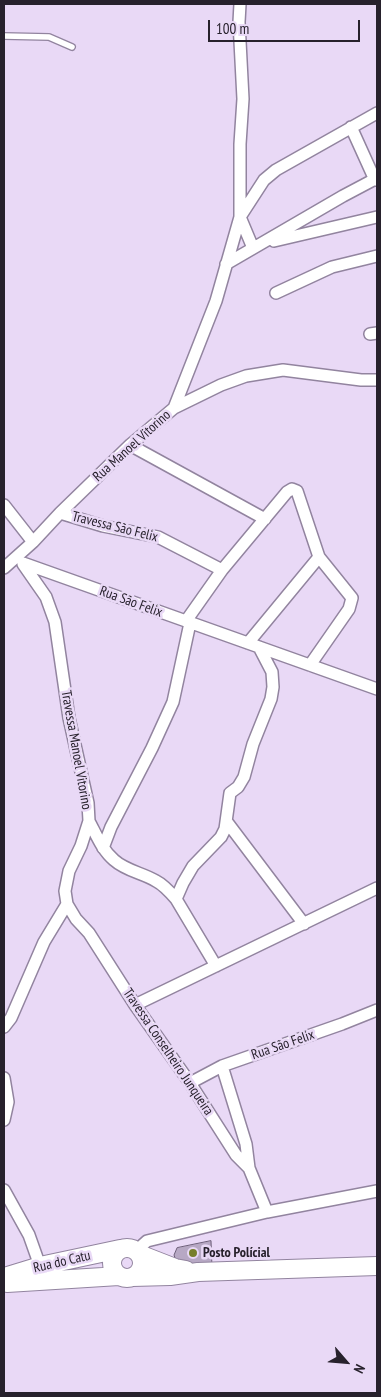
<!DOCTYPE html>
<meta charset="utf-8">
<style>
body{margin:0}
#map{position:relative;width:381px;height:1397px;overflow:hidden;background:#e9d9f6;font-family:"PT Sans Narrow",sans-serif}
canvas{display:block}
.frame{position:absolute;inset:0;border:5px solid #27212c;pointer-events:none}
.north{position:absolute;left:321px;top:1337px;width:50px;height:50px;-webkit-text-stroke:4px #e9d9f6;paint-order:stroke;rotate:117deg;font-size:14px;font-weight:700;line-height:20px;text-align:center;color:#27212c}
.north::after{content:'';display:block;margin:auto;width:18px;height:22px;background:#27212c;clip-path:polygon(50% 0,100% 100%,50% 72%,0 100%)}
.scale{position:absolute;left:208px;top:20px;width:152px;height:22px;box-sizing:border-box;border:2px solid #27212c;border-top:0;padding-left:6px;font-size:15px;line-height:18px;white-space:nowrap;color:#27212c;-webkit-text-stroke:4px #e9d9f6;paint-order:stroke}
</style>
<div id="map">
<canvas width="381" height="1397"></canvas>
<div class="frame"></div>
<div class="north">N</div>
<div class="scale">100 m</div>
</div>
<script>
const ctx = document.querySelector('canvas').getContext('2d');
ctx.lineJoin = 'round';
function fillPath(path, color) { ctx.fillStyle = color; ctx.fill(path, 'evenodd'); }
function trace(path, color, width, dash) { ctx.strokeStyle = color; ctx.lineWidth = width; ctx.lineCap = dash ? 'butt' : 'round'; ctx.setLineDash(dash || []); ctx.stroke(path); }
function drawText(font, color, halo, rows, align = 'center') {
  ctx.font = font + ' "PT Sans Narrow",sans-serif'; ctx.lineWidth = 5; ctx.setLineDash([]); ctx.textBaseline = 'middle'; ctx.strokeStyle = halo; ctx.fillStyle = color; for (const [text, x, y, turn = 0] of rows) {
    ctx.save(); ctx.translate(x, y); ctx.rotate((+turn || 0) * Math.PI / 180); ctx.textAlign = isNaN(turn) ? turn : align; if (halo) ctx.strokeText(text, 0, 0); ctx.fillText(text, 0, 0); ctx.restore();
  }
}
const building = new Path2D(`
 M 211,1241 L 212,1267 L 178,1263 L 176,1261 L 174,1255 L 177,1248 Z`);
fillPath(building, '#b7a8c4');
trace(building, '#6d5f79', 1);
const lane = new Path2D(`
 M 4,36 L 49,37 L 72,47`);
const street = new Path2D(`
 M 351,127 L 375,180
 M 240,217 L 264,180 L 276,170 L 377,113
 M 240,217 L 253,248
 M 274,241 L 377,217
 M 226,264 L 343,196 L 377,178
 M 276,293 L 332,267 L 377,256
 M 370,334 L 377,333
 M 174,408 L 216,301 L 240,217 L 240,144 L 243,99 L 239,22 L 240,4
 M 130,445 L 265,519
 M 4,505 L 33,542
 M 60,513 L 103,526 L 158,537 L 222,570
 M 23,563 L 377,689
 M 23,564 L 46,597 L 55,622 L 69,718 L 88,803 L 89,821 L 81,846 L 69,871 L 65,891 L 67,904 L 76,919 L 89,933 L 135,1005 L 190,1083 L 236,1155 L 249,1168 L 267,1212
 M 4,568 L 33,542 L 60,513 L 130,445 L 174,408 L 221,385 L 246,376 L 283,370 L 361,380 L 377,380
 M 186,621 L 222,570 L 287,492 L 292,489 L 297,491 L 319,557 L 352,598 L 349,609 L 310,665
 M 248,643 L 319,557
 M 89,821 C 96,834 102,850 114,860 C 126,871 143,873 156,881 C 164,885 170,892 176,899 L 216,966
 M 227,822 L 304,924
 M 103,848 L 111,827 L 152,748 L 173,702 L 190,623
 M 176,899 L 183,883 L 193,866 L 221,837 L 225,829 L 230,793 L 238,787 L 244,777 L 253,744 L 271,699 L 273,687 L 272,672 L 259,647
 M 135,1005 L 377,888
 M 4,1027 L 11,1018 L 44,942 L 67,904
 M 222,1066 L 246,1144 L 249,1168
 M 4,1078 L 8,1102 L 4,1120
 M 190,1083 L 222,1066 L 342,1024 L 377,1010
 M 4,1190 L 29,1235 L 40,1266
 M 136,1251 L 147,1241 L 267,1212 L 377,1191`);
const primary = new Path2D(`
 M112 1263a15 15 0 1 1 30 0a15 15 0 1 1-30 0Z
 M 139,1254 L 175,1268 L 186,1270
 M 4,1277 L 40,1266 L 120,1249
 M 132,1277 L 170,1276 L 198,1272 L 377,1266
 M 7,1283 L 119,1276`);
trace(lane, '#92849f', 8);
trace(street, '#92849f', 14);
trace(primary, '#92849f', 20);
trace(lane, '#fff', 5.5);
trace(street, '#fff', 11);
trace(primary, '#fff', 18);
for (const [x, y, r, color] of [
 [193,1253,5,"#777f2a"]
]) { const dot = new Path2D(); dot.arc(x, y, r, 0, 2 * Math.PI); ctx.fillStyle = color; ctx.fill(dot); trace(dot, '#e9d9f6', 2); }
drawText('14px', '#27212c', '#e9d9f6', [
 ["Rua Manoel Vitorino",132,446,-42],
 ["Travessa São Felix",115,527,14],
 ["Rua São Felix",131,602,20],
 ["Travessa Manoel Vitorino",76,750,80],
 ["Rua São Felix",283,1045,-19],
 ["Travessa Conselheiro Junqueira",168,1052,56],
 ["Rua do Catu",62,1262,-13]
]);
drawText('bold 14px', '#27212c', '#e9d9f6', [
 ["Posto Polícial",203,1253]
], 'left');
</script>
